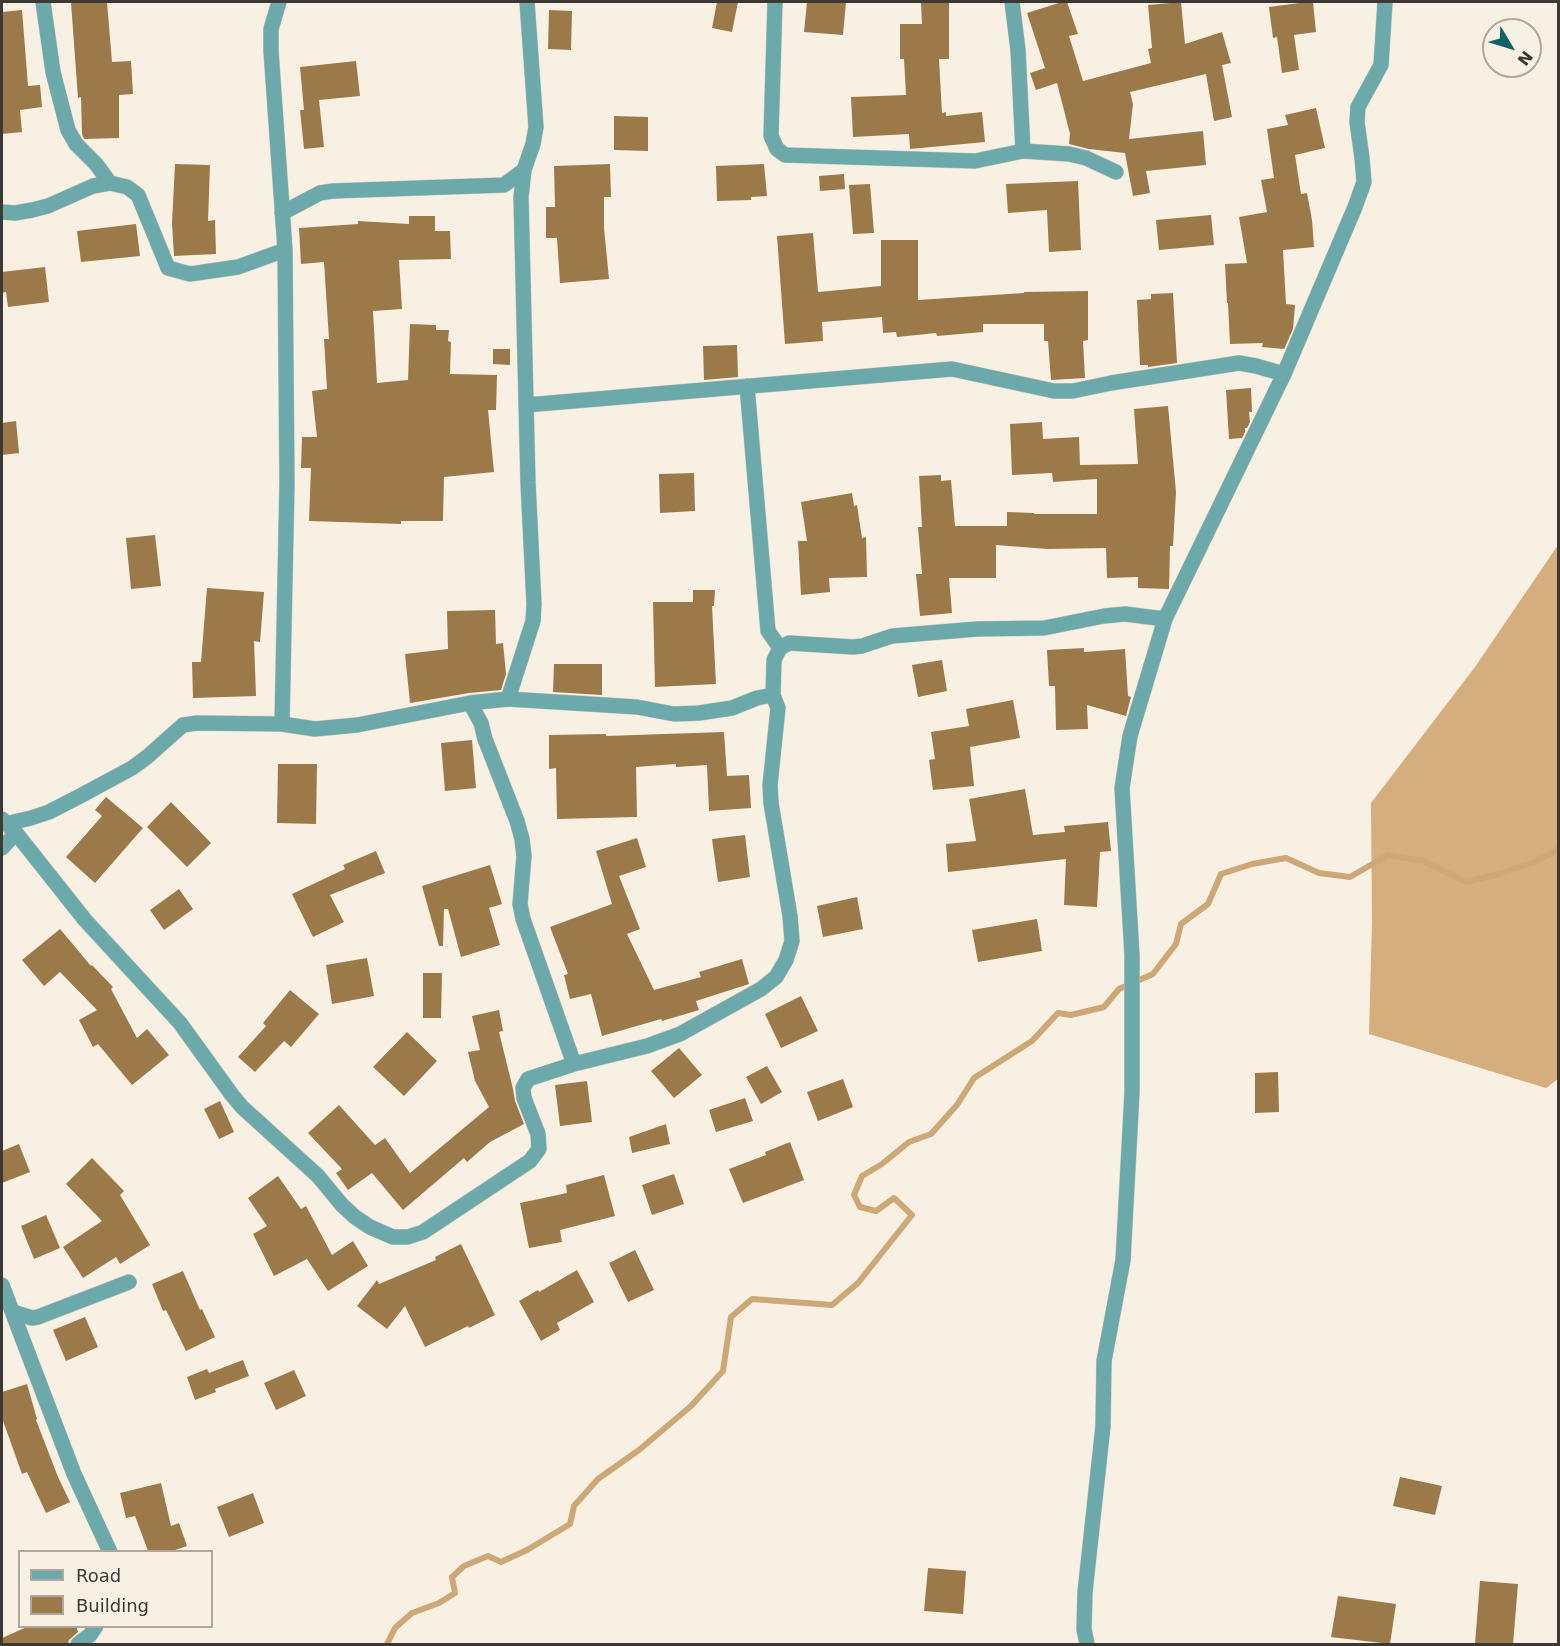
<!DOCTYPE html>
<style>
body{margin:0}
#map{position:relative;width:1560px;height:1646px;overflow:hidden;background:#f9f0e4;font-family:"DejaVu Sans",sans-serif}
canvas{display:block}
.frame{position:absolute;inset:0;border:3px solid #3c3934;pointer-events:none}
.legend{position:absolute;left:18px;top:1550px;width:195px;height:78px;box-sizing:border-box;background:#f9f0e4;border:2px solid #ada79e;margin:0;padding:8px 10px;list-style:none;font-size:18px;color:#3c3934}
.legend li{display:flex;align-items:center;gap:12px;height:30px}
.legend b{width:30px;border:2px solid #ada79e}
.north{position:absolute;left:1482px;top:18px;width:60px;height:60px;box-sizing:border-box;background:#f9f0e4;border:2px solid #ada79e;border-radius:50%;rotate:128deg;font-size:16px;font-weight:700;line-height:24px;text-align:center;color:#3c3934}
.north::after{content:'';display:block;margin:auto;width:21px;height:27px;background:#116264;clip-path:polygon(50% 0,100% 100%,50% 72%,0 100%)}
</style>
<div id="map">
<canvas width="1560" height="1646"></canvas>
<div class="frame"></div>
<ul class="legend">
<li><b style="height:8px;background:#6ca9aa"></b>Road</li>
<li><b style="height:16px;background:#9c7948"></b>Building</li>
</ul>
<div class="north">N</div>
</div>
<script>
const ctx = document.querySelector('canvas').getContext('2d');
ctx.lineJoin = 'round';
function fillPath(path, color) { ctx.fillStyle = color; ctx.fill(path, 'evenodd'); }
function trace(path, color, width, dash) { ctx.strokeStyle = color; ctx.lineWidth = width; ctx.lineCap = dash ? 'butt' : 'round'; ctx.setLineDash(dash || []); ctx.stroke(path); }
fillPath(new Path2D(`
 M 1558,545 L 1558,1079 L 1546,1088 L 1369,1034 L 1372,922 L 1371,803 L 1475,667 Z`), '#d4ae7c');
trace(new Path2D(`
 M 387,1644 L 395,1628 L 412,1613 L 439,1603 L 455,1593 L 452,1577 L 464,1566 L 488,1556 L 501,1562 L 527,1550 L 570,1524 L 574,1506 L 598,1479 L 639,1450 L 691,1406 L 723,1371 L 731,1317 L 752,1299 L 832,1305 L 858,1283 L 912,1215 L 894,1198 L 876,1211 L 860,1207 L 854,1195 L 862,1176 L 882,1164 L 909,1142 L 931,1134 L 957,1105 L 974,1078 L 1032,1041 L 1058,1013 L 1071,1015 L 1104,1007 L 1119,989 L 1153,974 L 1176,944 L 1181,924 L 1208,904 L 1221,874 L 1252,864 L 1286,858 L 1319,873 L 1350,877 L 1388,855 L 1423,861 L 1466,882 L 1499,874 L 1537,861 L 1558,849`), '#cda876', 6);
fillPath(new Path2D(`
 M 71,2 L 107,2 L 112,62 L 131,61 L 133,94 L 119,95 L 119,138 L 84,139 L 82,134 L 81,97 L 78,98 Z
 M 717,2 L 738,2 L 732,32 L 712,28 Z
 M 807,2 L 846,2 L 843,35 L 804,32 Z
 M 921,2 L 949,2 L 949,59 L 939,59 L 942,113 L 946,112 L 946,116 L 982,112 L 985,142 L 910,149 L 909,134 L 853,137 L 851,97 L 906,95 L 904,59 L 900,59 L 900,24 L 922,24 Z
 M 1062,2 L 1067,2 L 1078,34 L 1069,36 L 1083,81 L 1151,63 L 1148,49 L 1152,48 L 1148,5 L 1181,2 L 1185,44 L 1222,32 L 1231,63 L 1222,65 L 1232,117 L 1214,121 L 1206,74 L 1130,92 L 1133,104 L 1129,139 L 1203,131 L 1206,165 L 1146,171 L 1150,193 L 1133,196 L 1125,153 L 1089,149 L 1069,144 L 1070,134 L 1057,83 L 1036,90 L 1030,73 L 1045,68 L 1027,13 Z
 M 1307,2 L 1313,2 L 1316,32 L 1294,35 L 1299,70 L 1282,73 L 1277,37 L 1273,38 L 1269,7 Z
 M 22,10 L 28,86 L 40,85 L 42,107 L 20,110 L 22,132 L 2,134 L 2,12 Z
 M 549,10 L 572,11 L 571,50 L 548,49 Z
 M 356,61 L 360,96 L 319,100 L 324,147 L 304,149 L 300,110 L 304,110 L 300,67 Z
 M 1316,108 L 1325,148 L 1295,155 L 1301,194 L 1307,193 L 1312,220 L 1314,247 L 1283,250 L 1286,304 L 1295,305 L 1293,329 L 1284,349 L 1262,347 L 1263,343 L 1230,344 L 1228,303 L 1227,303 L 1225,264 L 1247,263 L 1239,217 L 1267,212 L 1261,180 L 1274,178 L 1267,129 L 1288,125 L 1285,115 Z
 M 614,116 L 648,117 L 648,151 L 614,150 Z
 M 175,164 L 210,165 L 208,221 L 215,220 L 216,254 L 174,256 L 172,223 Z
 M 610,164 L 611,197 L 604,197 L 604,228 L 609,279 L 560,283 L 557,238 L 546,238 L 546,207 L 555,207 L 554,166 Z
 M 764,164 L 767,196 L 751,197 L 751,200 L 717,201 L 716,166 Z
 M 844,174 L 845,189 L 820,191 L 819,176 Z
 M 1078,181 L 1081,250 L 1049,252 L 1047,210 L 1008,213 L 1006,184 Z
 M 870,184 L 874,233 L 853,234 L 849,185 Z
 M 1211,215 L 1214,245 L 1159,250 L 1156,220 Z
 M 409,216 L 435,216 L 435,231 L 450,231 L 451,259 L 399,260 L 402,309 L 373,311 L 377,383 L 408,380 L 410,324 L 436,325 L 436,330 L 449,330 L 448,341 L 451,342 L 450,374 L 497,375 L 496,410 L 488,410 L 494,472 L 444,477 L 443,521 L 401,521 L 401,524 L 309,521 L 311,468 L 301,468 L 302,437 L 317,437 L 312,391 L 327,389 L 324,339 L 329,339 L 324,262 L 301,264 L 299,228 L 358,224 L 358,221 L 409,224 Z
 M 136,224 L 140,256 L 81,262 L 77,231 Z
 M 813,233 L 818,291 L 819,292 L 881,286 L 881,240 L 918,240 L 918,300 L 1024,293 L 1024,292 L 1088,291 L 1088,340 L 1083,341 L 1085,378 L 1051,380 L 1048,341 L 1044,341 L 1044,324 L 983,324 L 983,332 L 937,336 L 936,333 L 897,337 L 896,332 L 883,333 L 882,317 L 822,322 L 823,341 L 785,344 L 777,236 Z
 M 45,267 L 49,302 L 8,307 L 6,292 L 2,293 L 2,272 Z
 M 1173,293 L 1177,363 L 1148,367 L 1148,365 L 1140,365 L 1137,300 L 1151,299 L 1151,294 Z
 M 737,345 L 738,377 L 704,380 L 703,346 Z
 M 493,349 L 510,349 L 510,365 L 493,364 Z
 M 1251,388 L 1252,412 L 1249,412 L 1250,422 L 1247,428 L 1245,428 L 1245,432 L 1242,438 L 1229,439 L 1226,390 Z
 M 1168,406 L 1176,492 L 1173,546 L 1170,546 L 1169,589 L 1138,588 L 1138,577 L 1107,578 L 1106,548 L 1048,549 L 996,545 L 996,578 L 949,578 L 952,613 L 920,616 L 916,574 L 922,574 L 918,527 L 922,527 L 919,476 L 941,475 L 941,481 L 951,480 L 955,526 L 1007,526 L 1007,512 L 1034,513 L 1034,514 L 1097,514 L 1097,479 L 1053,482 L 1052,473 L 1012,475 L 1010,424 L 1042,422 L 1043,439 L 1079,437 L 1080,465 L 1138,464 L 1134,409 Z
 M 16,421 L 19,453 L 2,455 L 2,423 Z
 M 694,473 L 695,511 L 660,513 L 659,474 Z
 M 852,493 L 854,506 L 857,505 L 862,538 L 866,537 L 867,577 L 829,578 L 830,592 L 801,595 L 798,541 L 807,541 L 801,502 Z
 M 155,535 L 161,586 L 131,589 L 126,538 Z
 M 207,588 L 264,592 L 260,642 L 254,641 L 256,696 L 193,698 L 192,662 L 201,662 Z
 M 693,590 L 715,590 L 714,606 L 712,606 L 716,684 L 655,687 L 653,602 L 693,602 Z
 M 495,610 L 496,644 L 503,643 L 506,674 L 501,690 L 469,693 L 410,703 L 405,654 L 448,649 L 447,611 Z
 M 1084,648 L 1084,652 L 1125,649 L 1128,696 L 1131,697 L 1126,716 L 1087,705 L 1088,729 L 1056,730 L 1055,686 L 1049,686 L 1047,650 Z
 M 942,660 L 947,691 L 918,697 L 912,665 Z
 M 554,664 L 602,664 L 602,695 L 553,692 Z
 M 1013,700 L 1020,738 L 970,747 L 974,786 L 933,790 L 929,760 L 935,759 L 931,732 L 969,726 L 966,709 Z
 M 724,732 L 727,776 L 749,775 L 751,808 L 709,811 L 707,765 L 676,767 L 676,764 L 636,767 L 637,817 L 557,819 L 556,768 L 549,769 L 549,735 L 606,734 L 606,736 Z
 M 472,740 L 476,788 L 445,791 L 441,743 Z
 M 278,764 L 317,764 L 316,824 L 277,823 Z
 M 1025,789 L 1033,835 L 1065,832 L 1064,826 L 1108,822 L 1111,851 L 1100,852 L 1097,907 L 1064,905 L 1066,859 L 948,872 L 946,844 L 976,841 L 969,799 Z
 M 106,797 L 143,828 L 95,883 L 66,857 L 102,816 L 95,810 Z
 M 171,802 L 211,843 L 187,867 L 147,827 Z
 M 745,835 L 750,877 L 718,882 L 712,839 Z
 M 637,838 L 646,867 L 619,876 L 640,929 L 627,934 L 654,990 L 701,977 L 699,972 L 742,959 L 749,984 L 696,1001 L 699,1010 L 662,1021 L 661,1019 L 602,1036 L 591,994 L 570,999 L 564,975 L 568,974 L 550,927 L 612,904 L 596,851 Z
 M 376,851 L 385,873 L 330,895 L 344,922 L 313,937 L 292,894 L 345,869 L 343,865 Z
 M 490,865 L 502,904 L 489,908 L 500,945 L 461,957 L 448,909 L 444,909 L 443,946 L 439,946 L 422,886 Z
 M 179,889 L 193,909 L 164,930 L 150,910 Z
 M 857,897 L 863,929 L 823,937 L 817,906 Z
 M 1037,919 L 1042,951 L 978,962 L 972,930 Z
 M 60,929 L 91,966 L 92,965 L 113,987 L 111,989 L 137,1038 L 147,1029 L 169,1055 L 132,1085 L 98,1044 L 93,1047 L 79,1020 L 97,1010 L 60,972 L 44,986 L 22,960 Z
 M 367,958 L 374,996 L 332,1004 L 326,965 Z
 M 423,973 L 442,973 L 441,1018 L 423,1018 Z
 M 290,990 L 319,1014 L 291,1047 L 284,1041 L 255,1072 L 238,1057 L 266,1026 L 263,1023 Z
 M 801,996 L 818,1031 L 781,1048 L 765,1014 Z
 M 499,1010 L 503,1031 L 499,1032 L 513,1089 L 515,1101 L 524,1124 L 490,1142 L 467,1162 L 464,1158 L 403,1210 L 372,1173 L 348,1190 L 336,1173 L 342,1169 L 308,1133 L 339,1105 L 375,1145 L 385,1138 L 410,1173 L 489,1107 L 475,1081 L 468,1052 L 480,1050 L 472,1016 Z
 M 407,1032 L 437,1061 L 404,1096 L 373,1067 Z
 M 679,1048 L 702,1075 L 674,1098 L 651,1071 Z
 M 767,1066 L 782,1092 L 761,1104 L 746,1077 Z
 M 1278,1072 L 1279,1112 L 1255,1113 L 1255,1073 Z
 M 843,1079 L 853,1107 L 818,1121 L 807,1092 Z
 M 587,1081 L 592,1122 L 560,1126 L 555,1085 Z
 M 745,1098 L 753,1121 L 716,1132 L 709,1110 Z
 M 220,1101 L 234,1132 L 219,1139 L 204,1109 Z
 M 666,1124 L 670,1144 L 632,1153 L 629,1137 Z
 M 790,1142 L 804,1180 L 743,1203 L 729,1169 L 766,1155 L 765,1152 Z
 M 19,1144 L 30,1172 L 2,1183 L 2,1151 Z
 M 92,1158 L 124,1191 L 120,1195 L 150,1245 L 120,1264 L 116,1257 L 83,1278 L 63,1247 L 102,1221 L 66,1184 Z
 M 674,1174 L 684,1204 L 652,1215 L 642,1185 Z
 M 604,1175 L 615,1216 L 560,1230 L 562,1242 L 529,1248 L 520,1203 L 567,1193 L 566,1185 Z
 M 278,1176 L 301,1209 L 306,1206 L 332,1255 L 353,1241 L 368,1266 L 328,1291 L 307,1259 L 274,1276 L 253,1234 L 267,1226 L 248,1198 Z
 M 46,1215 L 60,1248 L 34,1259 L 21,1226 Z
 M 461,1244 L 495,1315 L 469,1328 L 468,1326 L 425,1347 L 405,1306 L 387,1329 L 357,1306 L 377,1280 L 379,1284 L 436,1260 L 435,1257 Z
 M 635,1250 L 654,1290 L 628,1302 L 609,1263 Z
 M 577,1270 L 594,1302 L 557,1323 L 560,1330 L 541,1341 L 519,1301 L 538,1290 L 539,1292 Z
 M 183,1271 L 200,1310 L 202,1309 L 215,1337 L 186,1351 L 166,1310 L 163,1311 L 152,1284 Z
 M 85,1317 L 98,1347 L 66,1361 L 53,1330 Z
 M 243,1360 L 249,1376 L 215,1389 L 216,1392 L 195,1400 L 187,1377 L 207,1369 L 209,1373 Z
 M 294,1370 L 306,1396 L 276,1410 L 264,1383 Z
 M 27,1384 L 37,1419 L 36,1420 L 58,1477 L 70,1502 L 46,1513 L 27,1472 L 22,1474 L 2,1418 L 2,1392 Z
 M 1400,1477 L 1442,1486 L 1435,1515 L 1393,1506 Z
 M 161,1483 L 171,1526 L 179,1523 L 187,1546 L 172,1551 L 148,1551 L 135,1516 L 126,1518 L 120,1493 Z
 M 253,1493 L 264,1523 L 229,1537 L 217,1507 Z
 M 928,1568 L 966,1571 L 963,1614 L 924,1611 Z
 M 1480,1581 L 1518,1584 L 1513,1644 L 1475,1644 Z
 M 1338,1596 L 1396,1604 L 1390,1644 L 1331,1637 Z
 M 29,1626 L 76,1626 L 78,1632 L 69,1640 L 68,1644 L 2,1644 L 2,1638 Z`), '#9c7948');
const street = new Path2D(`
 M 43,2 L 53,72 L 68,130 L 76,144 L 96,164 L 110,183
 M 279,2 L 271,29 L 271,51 L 285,250 L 287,483 L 282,724
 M 775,2 L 771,136 L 777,149 L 785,155 L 975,161 L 1023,151 L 1069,154 L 1086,158 L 1116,172
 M 1012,2 L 1018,50 L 1023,151
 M 2,212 L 15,213 L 32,210 L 48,206 L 93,186 L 110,183 L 127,187 L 138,195 L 168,268 L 190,274 L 238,267 L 285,250
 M 282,213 L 320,193 L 333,191 L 504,185 L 524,170
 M 747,386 L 768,631 L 780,648
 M 526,405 L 952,369 L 1054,391 L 1073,391 L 1111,383 L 1239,363 L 1256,366 L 1284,374
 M 508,699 L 533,621 L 534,604 L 528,483 L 521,197 L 524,170 L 533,144 L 536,127 L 527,2
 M 470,703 L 481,723 L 485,739 L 517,821 L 522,839 L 524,856 L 520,904 L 523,919 L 574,1064
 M 2,819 L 16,833 L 85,920 L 180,1023 L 232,1095 L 242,1107 L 318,1176 L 342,1205 L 355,1217 L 370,1227 L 393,1237 L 408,1237 L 423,1232 L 530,1161 L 539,1149 L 538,1134 L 524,1098 L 523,1088 L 528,1079 L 574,1064 L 647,1046 L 680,1034 L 761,989 L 776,977 L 786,960 L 792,941 L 790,916 L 771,803 L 770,785 L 778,708 L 773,695 L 774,660 L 780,648 L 789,643 L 853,647 L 862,646 L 892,636 L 977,629 L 1044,628 L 1104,616 L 1125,614 L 1165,619
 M 5,824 L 31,818 L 49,812 L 82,795 L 132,768 L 147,757 L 183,725 L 197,723 L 282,724 L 315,729 L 357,725 L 470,703 L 508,699 L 637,707 L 674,714 L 699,713 L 732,708 L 757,698 L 773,695
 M 2,848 L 16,833
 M 2,1285 L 74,1474 L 110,1552
 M 13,1312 L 32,1318 L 38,1317 L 129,1282
 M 78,1644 L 90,1635 L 96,1626
 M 1087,1644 L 1084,1629 L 1085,1592 L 1103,1426 L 1104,1361 L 1123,1260 L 1132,1092 L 1132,955 L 1122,788 L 1130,736 L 1165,619 L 1284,374 L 1355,207 L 1364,182 L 1362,158 L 1357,122 L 1358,107 L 1381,65 L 1385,2`);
trace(street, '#d3cbc1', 16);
trace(street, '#6ca9aa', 15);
</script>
